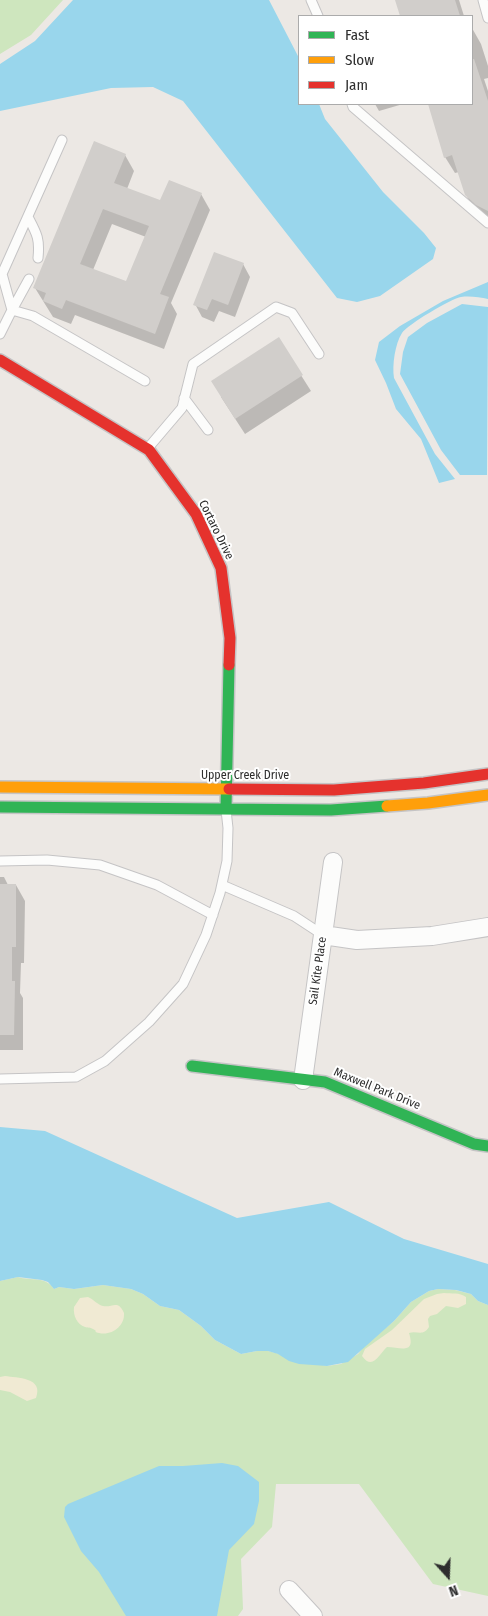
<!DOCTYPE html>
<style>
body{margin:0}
#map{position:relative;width:488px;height:1616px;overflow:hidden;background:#ece8e4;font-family:"Fira Sans Condensed",sans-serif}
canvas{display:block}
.legend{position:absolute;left:298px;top:15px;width:175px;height:90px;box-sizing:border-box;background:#fff;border:1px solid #ababab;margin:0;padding:6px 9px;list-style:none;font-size:15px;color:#2e2e2e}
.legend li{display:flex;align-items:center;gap:10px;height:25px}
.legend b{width:25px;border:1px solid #ababab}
.north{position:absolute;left:423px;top:1551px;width:50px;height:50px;-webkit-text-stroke:4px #fff;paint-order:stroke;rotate:160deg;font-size:14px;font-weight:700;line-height:20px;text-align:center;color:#2e2e2e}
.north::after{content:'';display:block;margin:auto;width:18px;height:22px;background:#2e2e2e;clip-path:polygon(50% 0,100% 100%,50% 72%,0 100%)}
</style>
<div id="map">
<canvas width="488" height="1616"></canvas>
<ul class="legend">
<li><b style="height:6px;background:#30b455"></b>Fast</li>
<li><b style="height:6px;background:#ff9f0a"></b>Slow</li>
<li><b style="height:6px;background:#e5322d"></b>Jam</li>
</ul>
<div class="north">N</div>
</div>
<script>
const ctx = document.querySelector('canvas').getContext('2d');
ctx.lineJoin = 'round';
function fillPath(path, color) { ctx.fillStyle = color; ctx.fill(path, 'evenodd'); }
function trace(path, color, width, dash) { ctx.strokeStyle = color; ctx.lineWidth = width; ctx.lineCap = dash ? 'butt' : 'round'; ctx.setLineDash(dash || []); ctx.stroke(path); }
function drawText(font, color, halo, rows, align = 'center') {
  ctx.font = font + ' "Fira Sans Condensed",sans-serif'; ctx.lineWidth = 4; ctx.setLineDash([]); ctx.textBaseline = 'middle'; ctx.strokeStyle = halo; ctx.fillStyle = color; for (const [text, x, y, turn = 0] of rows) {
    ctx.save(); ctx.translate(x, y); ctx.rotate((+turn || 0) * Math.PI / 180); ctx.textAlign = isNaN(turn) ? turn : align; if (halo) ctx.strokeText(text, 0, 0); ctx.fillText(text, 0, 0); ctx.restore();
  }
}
fillPath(new Path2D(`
 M 0,0 L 63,0 L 31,35 L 0,54 Z
 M 18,1277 C 31,1281 46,1276 54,1289 L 59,1287 L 74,1289 L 103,1285 L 131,1289 L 143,1294 L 160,1306 L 179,1310 L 201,1326 L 215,1340 L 241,1354 L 257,1351 L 268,1351 L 327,1366 L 341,1364 L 358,1354 L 365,1345 L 394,1321 L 411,1302 L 429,1291 L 438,1289 L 455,1290 L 471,1294 L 478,1301 L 488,1305 L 488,1596 L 433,1584 L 359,1484 L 276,1484 L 272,1527 L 241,1559 L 243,1609 L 238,1616 L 0,1616 L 0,1281 Z`), '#cee6be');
fillPath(new Path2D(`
 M 444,1293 C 452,1294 459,1292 466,1297 L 466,1304 L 458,1308 L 446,1306 L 437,1314 L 430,1316 L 428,1319 L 429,1327 C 423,1337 417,1330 409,1333 C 416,1355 400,1347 387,1347 C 379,1354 373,1371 362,1356 L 365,1349 L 392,1330 L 424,1299 L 437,1294 Z
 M 88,1297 C 93,1299 98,1305 103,1306 C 112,1308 118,1299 124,1313 C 125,1326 112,1336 99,1333 C 92,1331 99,1332 93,1329 C 90,1327 88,1328 85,1327 C 77,1324 73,1316 74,1307 L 80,1298 Z
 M 5,1376 C 17,1378 44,1377 36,1398 L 27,1401 L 10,1392 L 0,1390 L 0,1377 Z`), '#f0ead3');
fillPath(new Path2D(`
 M 73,0 L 269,0 L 299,58 L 299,104 L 319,104 L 325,119 L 383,192 L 424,233 L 436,248 L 433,259 L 380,296 L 357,302 L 337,298 L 183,101 L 153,87 L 111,88 L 0,111 L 0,64 L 35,41 Z
 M 488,282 L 488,299 C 480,297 469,296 461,297 C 452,298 407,325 402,333 C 395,344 392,365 394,378 L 435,454 L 455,479 L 439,483 L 421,439 L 396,409 L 386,383 L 375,360 L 379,342 L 400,326 L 443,301 Z
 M 462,304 L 488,307 L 487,475 L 460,475 L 441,450 L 400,374 L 403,352 L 408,337 L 427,323 Z
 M 0,1127 L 45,1131 L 237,1218 L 329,1202 L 404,1239 L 488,1264 L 488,1305 L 478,1301 L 471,1294 L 456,1290 L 438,1289 L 429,1291 L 411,1302 L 394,1321 L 348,1362 L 327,1366 L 299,1364 L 289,1361 L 278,1354 L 268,1351 L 257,1351 L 241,1354 L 215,1340 L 201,1326 L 179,1310 L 160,1306 L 143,1294 L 131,1289 L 103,1285 L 74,1289 L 59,1287 L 54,1289 L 48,1282 L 42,1280 L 18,1277 L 0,1281 Z
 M 222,1463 L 238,1466 L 259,1482 L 259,1501 L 254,1524 L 229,1550 L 217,1616 L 126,1616 L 99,1572 L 81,1551 L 64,1517 L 65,1507 L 68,1504 L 159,1466 L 183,1466 Z`), '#99d6ec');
fillPath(new Path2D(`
 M 396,0 L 459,0 L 464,16 L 401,16 Z
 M 472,28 L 481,44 L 488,66 L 488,78 L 484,79 L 488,91 L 488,221 L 476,211 L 466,195 L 459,172 L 455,173 L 445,157 L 429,104 L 472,104 Z
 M 375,104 L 403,104 L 379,111 Z
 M 125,155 L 134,171 L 127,189 L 161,202 L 201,194 L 210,210 L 171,303 L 177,314 L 164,349 L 75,315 L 71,324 L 53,317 L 35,288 ZM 112,224 L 146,237 L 126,283 L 93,270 Z
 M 243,264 L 250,277 L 235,317 L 219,311 L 214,322 L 202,317 L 195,304 Z
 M 278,339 L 311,391 L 245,434 L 221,397 Z
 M 0,877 L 4,877 L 8,885 L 16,885 L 25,901 L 24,963 L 21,963 L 20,993 L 23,998 L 23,1050 L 0,1050 Z`), '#0003');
fillPath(new Path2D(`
 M 395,0 L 455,0 L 460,16 L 400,16 Z
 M 472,59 L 474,59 L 488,101 L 488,211 L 476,205 L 465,195 L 452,155 L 444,158 L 428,104 L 472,104 Z
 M 94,141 L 126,154 L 114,183 L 160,200 L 169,180 L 202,193 L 160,294 L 169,297 L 155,334 L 66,300 L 62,309 L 43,301 L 46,293 L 33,288 ZM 103,209 L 149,226 L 126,281 L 80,264 Z
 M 214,252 L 244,263 L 228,305 L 212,299 L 207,310 L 193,305 Z
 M 279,337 L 303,375 L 235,419 L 211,381 Z
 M 0,884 L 16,884 L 16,947 L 12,947 L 12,981 L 15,981 L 14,1035 L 0,1035 Z`), '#d1cecb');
const lane = new Path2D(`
 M 311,0 L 318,16
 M 483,0 L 488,18
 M 352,104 L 353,107 L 488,223
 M 28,217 C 37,234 40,239 38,258
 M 29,279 L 12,310 L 33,316 L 145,381
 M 0,334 L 12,310 L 2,274 L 62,140
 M 184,398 L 208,430
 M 148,448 L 182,408 L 193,364 L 276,307 L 292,313 L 319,354
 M 0,861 L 47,860 L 100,865 L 157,885 L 213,915
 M 222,885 L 294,916 L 323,935
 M 0,1079 L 76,1077 L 105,1061 L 149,1022 L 183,984 L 206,935 L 220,893 L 227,861 L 228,828 L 226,810`);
const street = new Path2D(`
 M 323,935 L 357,940 L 432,936 L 488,927
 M 303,1080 L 333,862
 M 289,1590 L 313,1616`);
const fast = new Path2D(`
 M 0,807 L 331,810 L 387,806
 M 226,808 L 229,665
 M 192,1066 L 325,1082 L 474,1144 L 488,1146`);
const slow = new Path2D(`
 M 0,787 L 229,789
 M 387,806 L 428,803 L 488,795`);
const jam = new Path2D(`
 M 0,360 L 149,450 L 196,514 L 221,568 L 230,638 L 229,665
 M 229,789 L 334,790 L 424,783 L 488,774`);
trace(lane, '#c5c4c5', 11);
trace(street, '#c5c4c5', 20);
trace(fast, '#c5c4c5', 14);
trace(slow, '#c5c4c5', 14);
trace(jam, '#c5c4c5', 14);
trace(lane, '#fcfcfb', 9);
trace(street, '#fcfcfb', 18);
trace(fast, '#30b455', 11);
trace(slow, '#ff9f0a', 11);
trace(jam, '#e5322d', 11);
drawText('12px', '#2e2e2e', '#fff', [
 ["Cortaro Drive",216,530,64],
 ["Upper Creek Drive",245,776],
 ["Sail Kite Place",318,971,-82],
 ["Maxwell Park Drive",377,1089,22]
]);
</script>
